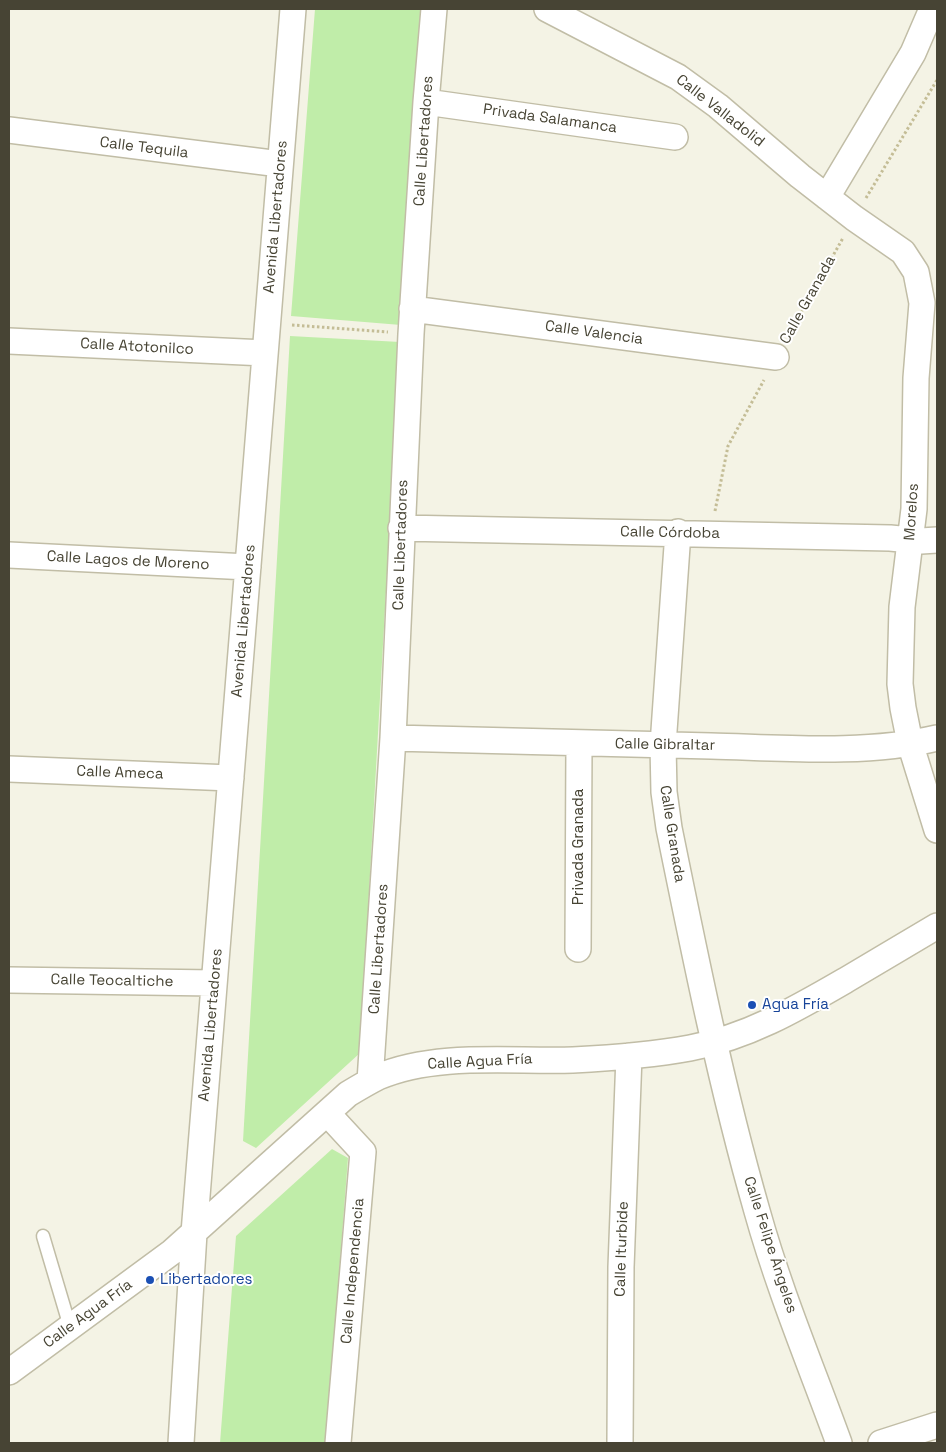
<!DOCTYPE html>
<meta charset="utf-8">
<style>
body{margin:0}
#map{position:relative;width:946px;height:1452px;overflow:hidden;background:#f4f3e5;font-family:"Space Grotesk",sans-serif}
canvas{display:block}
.frame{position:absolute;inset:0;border:10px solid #474434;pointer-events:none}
</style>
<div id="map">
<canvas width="946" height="1452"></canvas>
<div class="frame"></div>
</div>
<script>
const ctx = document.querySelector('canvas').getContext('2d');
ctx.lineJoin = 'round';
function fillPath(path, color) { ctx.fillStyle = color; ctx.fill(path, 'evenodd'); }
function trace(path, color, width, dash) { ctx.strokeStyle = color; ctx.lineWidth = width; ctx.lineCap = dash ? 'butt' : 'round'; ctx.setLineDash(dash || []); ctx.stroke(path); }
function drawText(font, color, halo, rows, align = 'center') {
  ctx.font = font + ' "Space Grotesk",sans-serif'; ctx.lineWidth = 4; ctx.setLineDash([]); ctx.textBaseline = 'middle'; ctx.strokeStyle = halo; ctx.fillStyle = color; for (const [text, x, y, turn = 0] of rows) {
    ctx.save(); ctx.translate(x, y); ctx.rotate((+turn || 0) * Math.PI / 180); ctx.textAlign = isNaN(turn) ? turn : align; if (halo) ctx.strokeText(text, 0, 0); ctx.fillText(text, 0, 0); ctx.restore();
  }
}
fillPath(new Path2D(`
 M 315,9 L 426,9 L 401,325 L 291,316 Z
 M 290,336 L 400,342 L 360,1053 L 256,1148 L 243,1141 Z
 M 332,1149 L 348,1158 L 326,1443 L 220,1443 L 236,1236 Z`), '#c0eda9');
const service = new Path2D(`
 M 43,1236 L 70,1327`);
const minor = new Path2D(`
 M 547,9 L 678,77 L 718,106 L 800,176 L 854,218 L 903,252 L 916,272 L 922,303 L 916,378 L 914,509 L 902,607 L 900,684 L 903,708 L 910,743 L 937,830
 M 426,102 L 675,137
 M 9,130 L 280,164
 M 827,197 L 913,53 L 932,9
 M 412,309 L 776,357
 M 9,341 L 265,353
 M 401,528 L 890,538 L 921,541 L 937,540
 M 678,532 L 663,745 L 664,792 L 669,828 C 695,956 721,1085 757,1211 C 779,1290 811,1366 839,1443
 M 9,555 L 248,567
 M 393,738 C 499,741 605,743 711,746 C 785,748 864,755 937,738
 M 9,769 L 231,778
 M 578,949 L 579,744
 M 9,980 L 214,983
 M 370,1081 L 393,738 L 411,334 L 426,102 L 434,9
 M 327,1113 L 363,1152 L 338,1443
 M 9,1372 L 172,1252 L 348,1094 C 358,1088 368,1082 378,1077 C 436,1052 511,1062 573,1060 C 612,1058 652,1055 690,1048 C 748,1037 796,1009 846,980 C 876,962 907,944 937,926
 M 181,1443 L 194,1233 L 293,9
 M 620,1443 L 621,1267 L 629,1056
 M 881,1443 L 937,1425`);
trace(service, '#c1bda6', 15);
trace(minor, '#c1bda6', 28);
trace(new Path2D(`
 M 866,198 L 937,80
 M 292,325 L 388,332
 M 787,337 L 843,238
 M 715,511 L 728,446 L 764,380`), '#c4bd96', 3, [2.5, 2.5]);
trace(service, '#fff', 12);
trace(minor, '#fff', 25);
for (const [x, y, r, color] of [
 [752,1005,5,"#1a4fb4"],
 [150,1280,5,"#1a4fb4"]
]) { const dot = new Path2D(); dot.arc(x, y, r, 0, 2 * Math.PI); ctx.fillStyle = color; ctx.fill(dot); trace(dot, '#fff', 2); }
drawText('15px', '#474434', '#fff', [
 ["Calle Valladolid",720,111,38],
 ["Privada Salamanca",550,119,8],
 ["Calle Libertadores",424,141,-86],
 ["Calle Tequila",144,148,7],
 ["Avenida Libertadores",276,217,-85],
 ["Calle Granada",808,300,-61],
 ["Calle Valencia",594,333,8],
 ["Calle Atotonilco",137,347,3],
 ["Morelos",912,512,-86],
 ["Calle Córdoba",670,533,1],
 ["Calle Libertadores",401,545,-88],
 ["Calle Lagos de Moreno",128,561,3],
 ["Avenida Libertadores",244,621,-85],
 ["Calle Gibraltar",665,745,1],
 ["Calle Ameca",120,773,2],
 ["Calle Granada",672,834,81],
 ["Privada Granada",579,847,-90],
 ["Calle Libertadores",379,949,-86],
 ["Calle Teocaltiche",112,981,1],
 ["Avenida Libertadores",211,1025,-85],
 ["Calle Agua Fría",480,1062,-3],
 ["Calle Felipe Ángeles",770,1245,72],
 ["Calle Iturbide",622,1249,-88],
 ["Calle Independencia",353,1271,-85],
 ["Calle Agua Fría",88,1314,-36]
]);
drawText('15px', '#164399', '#fff', [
 ["Agua Fría",762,1005],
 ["Libertadores",160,1280]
], 'left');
</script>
